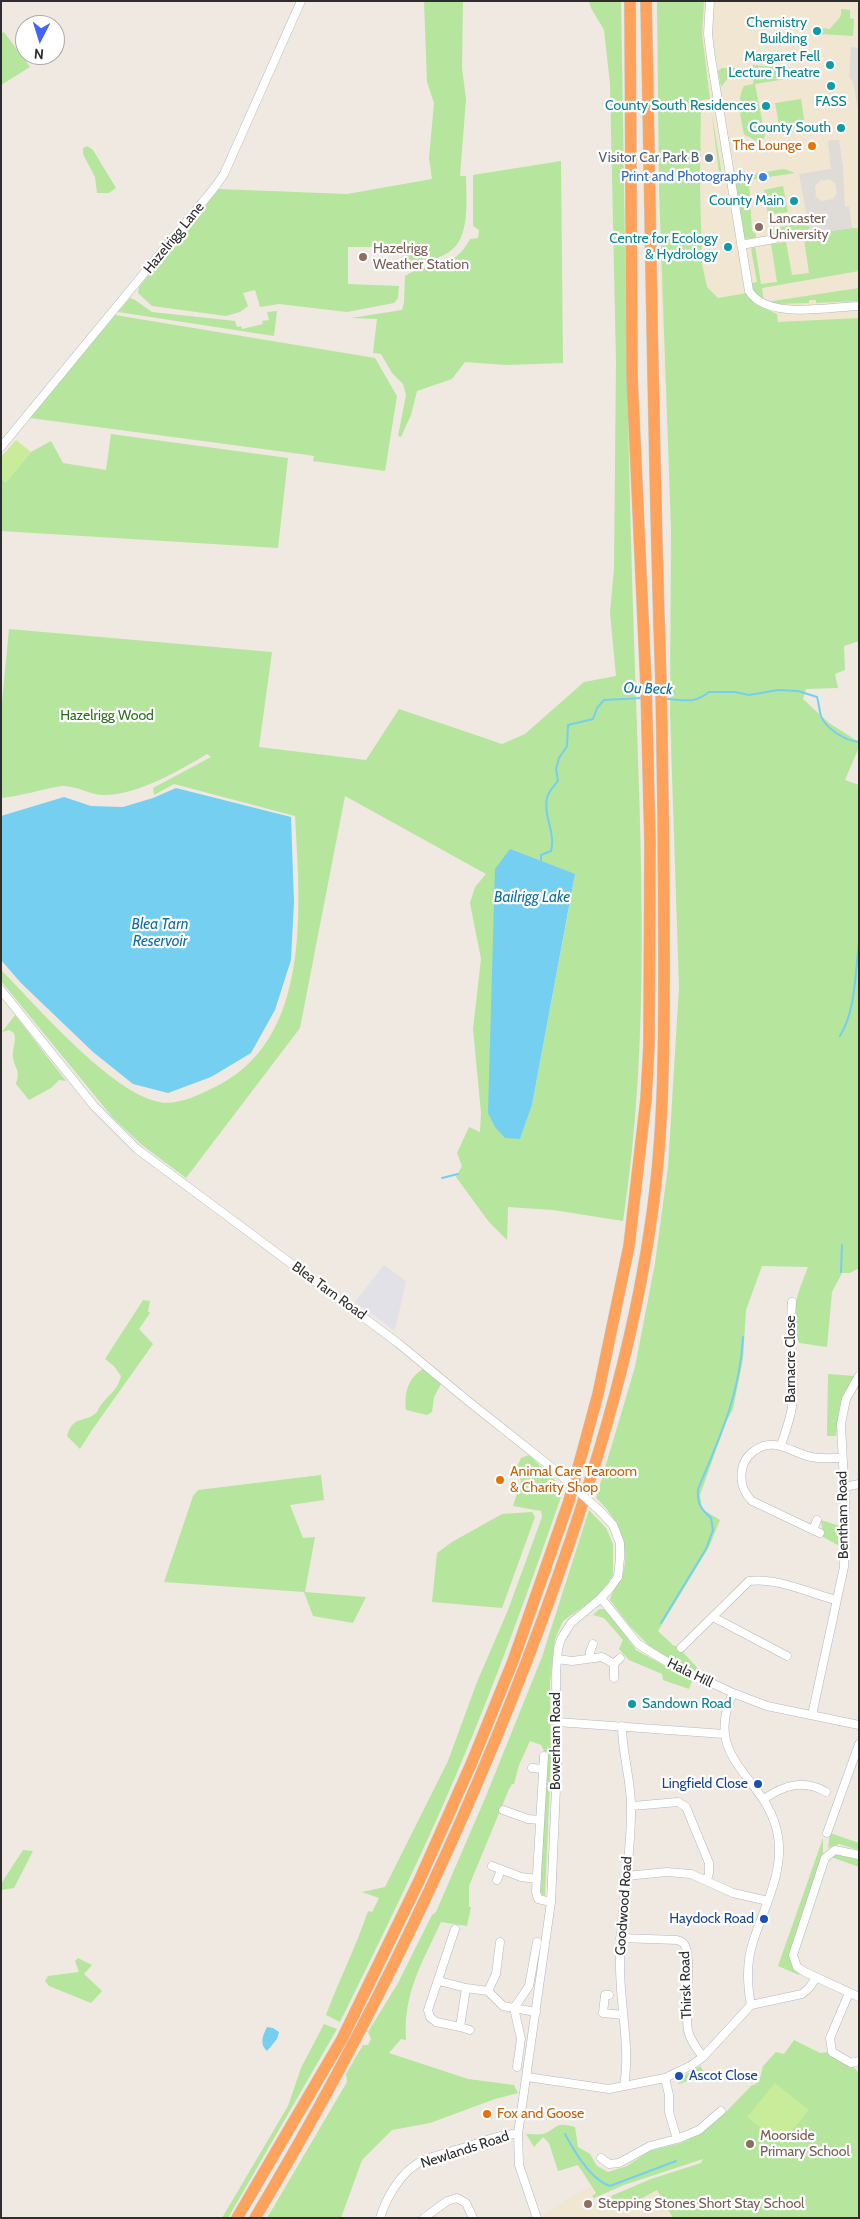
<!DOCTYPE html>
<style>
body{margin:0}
#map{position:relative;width:860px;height:2219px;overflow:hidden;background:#efe9e1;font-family:Cabin,sans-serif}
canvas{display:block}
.frame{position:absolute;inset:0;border:2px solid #2e2e2e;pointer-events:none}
.north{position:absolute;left:15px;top:15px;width:50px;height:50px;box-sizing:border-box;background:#fff;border:1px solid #ababab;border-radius:50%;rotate:185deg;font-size:14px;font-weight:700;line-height:20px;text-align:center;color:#2e2e2e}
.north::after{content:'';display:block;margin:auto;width:18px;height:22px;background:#4264fb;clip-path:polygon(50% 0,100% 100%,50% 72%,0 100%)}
</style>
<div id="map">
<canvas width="860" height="2219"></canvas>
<div class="frame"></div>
<div class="north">N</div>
</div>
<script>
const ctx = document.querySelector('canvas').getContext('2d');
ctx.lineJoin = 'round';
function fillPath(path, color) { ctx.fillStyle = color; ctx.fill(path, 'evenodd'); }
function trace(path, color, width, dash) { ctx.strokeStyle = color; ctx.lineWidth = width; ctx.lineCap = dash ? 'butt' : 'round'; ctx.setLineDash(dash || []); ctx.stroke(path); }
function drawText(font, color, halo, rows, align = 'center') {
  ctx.font = font + ' Cabin,sans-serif'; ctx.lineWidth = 4.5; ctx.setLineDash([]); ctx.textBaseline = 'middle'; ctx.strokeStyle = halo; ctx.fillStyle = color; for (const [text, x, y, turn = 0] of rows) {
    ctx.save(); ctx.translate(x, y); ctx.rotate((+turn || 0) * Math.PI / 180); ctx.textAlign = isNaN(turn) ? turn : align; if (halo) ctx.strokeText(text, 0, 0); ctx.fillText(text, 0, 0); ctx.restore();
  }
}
fillPath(new Path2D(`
 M 384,1265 L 406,1281 L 395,1331 L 355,1302 Z`), '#e3e1e8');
fillPath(new Path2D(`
 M 657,1 L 859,1 L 859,380 L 667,386 L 662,372 Z
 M 703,2159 L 745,2218 L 545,2218 L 544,2214 L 590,2186 L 596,2194 L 592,2196 L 596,2201 L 679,2170 L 701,2163 Z`), '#f0e6d1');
fillPath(new Path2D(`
 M 424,1 L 463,1 L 462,68 L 466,99 L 460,176 L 466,176 C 466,199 471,238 449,252 C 436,261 419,263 404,266 L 403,247 L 348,247 L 348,284 L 399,286 L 398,298 L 394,303 L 347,312 L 279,304 L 260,307 L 255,290 L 243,293 L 248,306 L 240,312 L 226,316 L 152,306 L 138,293 L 139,287 L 219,189 L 347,194 L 432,179 L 429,158 L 434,103 L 427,82 Z
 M 589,1 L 621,1 C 625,224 627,447 635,670 C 641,853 651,1039 623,1221 L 553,1210 L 508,1207 L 507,1240 L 489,1222 L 456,1177 L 462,1166 L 457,1153 L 469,1127 L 480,1132 L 481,1113 L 473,1029 L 481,959 L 470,903 L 475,887 L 486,874 L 345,796 L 300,1028 L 186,1178 L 142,1145 L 113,1118 L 1,981 L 1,970 C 37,1006 110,1092 159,1102 C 176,1106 199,1095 213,1088 C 313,1042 300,906 295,816 L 174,784 L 154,795 L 153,788 L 211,757 L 207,754 C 179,771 137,795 104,795 C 90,795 75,785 62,786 C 42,789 22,796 1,798 L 1,713 L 9,629 L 272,652 L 259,747 L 366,760 L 399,709 L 502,744 L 525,734 L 584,682 L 616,676 L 610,613 L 614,568 L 616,361 L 610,84 L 604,30 L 591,8 ZM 575,875 L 532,1105 L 520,1139 L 495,1127 Z
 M 657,1 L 704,1 L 702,34 L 710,99 L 701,100 L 700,186 L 702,264 L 707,287 L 718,298 L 747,293 L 755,304 L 777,314 L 778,322 L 859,318 L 859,641 L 844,646 L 845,670 L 835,674 L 838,688 L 806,689 L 803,699 L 829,723 L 859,742 L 859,747 L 845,780 L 859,785 L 859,1268 L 850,1273 L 842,1273 L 832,1292 L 827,1347 L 799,1343 C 789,1311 797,1296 808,1267 L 762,1266 L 746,1310 L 743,1359 L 733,1409 L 726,1422 L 700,1495 L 702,1509 L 720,1520 L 709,1547 L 658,1631 L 673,1645 L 678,1647 L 705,1676 L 653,1650 L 628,1624 L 610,1600 C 612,1591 617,1586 621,1579 C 633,1548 618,1518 596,1498 L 635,1367 L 655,1263 L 668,1167 L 679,987 L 670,714 L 671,529 L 659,190 Z
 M 841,9 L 850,10 L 850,18 L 854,19 L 853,36 L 821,34 L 822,28 L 830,29 C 834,22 843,19 841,9 Z
 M 4,32 L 30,67 L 1,85 L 1,34 Z
 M 753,65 L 790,68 L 797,71 L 798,77 L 755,84 L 765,136 L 763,140 L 756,141 L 744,134 C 741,118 736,101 744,86 L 753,84 L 754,77 L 752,67 Z
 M 722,68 L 736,68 L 721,87 L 718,71 Z
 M 801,99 L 805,126 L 780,130 L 775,103 Z
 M 711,108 L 711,109 L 723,181 L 720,181 Z
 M 87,146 L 93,150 L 116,188 L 109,193 L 97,193 L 95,177 L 83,154 L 83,148 Z
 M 561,161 L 563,363 L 506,365 L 465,362 L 452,379 L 417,391 L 411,415 L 401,437 L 398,436 L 406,395 L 403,384 L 392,373 L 381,354 L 373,353 L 377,319 L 351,318 L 402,310 L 404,303 L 405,276 C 430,260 454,271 470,239 L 478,238 L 479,230 L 473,226 L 473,175 Z
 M 784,169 L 795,173 L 749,180 L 752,231 L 756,234 L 756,238 L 743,239 L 735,181 L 737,175 L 745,171 L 746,175 Z
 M 783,186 L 788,212 L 768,215 L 764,190 Z
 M 807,217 L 810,232 L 774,239 L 768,229 L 803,223 L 802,218 Z
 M 852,228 L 859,228 L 859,271 L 762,288 L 764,303 L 754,292 L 751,283 L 757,282 L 751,249 L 755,246 L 761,284 L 777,282 L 771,244 L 786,242 L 792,275 L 809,273 L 804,239 L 810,234 Z
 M 859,288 L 859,301 L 816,303 L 816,300 L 809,300 L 809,303 L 777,304 L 766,302 Z
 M 130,298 L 135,300 L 152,312 L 235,321 L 237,327 L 241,326 L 242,329 L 263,324 L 262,321 L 269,320 L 267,312 L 277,311 L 274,336 L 118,312 Z
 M 115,315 L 375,358 L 397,396 L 385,471 L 313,461 L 314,456 L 308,455 L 30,418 Z
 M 111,434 L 288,458 L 278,548 L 1,531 L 1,479 L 6,482 L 31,452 L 51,441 L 63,463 L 106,470 Z
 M 15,1015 L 66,1081 L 59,1080 L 51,1088 L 29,1100 L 16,1084 C 21,1068 14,1069 13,1057 C 12,1048 17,1041 14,1033 L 9,1030 L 2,1032 Z
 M 143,1300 L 150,1301 L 148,1311 L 150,1313 L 139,1329 L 153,1344 L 92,1430 L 80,1449 L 67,1436 C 73,1414 85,1424 97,1412 C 98,1410 99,1407 101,1405 C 109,1394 118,1390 121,1376 L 114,1366 L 105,1359 Z
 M 423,1369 L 441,1384 L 434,1397 L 432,1412 L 427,1415 L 406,1410 C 404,1393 408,1378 423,1369 Z
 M 828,1374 L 855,1376 L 840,1404 L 836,1436 L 827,1436 Z
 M 529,1455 L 564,1489 L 563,1491 C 530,1586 496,1682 456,1775 C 420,1859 380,1941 340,2022 L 326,2015 C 339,1980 356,1947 368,1911 L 372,1912 L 379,1898 L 362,1892 L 385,1887 L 448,1761 L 477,1682 L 508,1610 L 542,1517 L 541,1511 L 513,1506 L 521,1481 L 516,1469 L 521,1458 Z
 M 321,1475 L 324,1500 L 290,1505 L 303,1538 L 315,1537 L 305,1592 L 366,1597 L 353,1623 L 313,1616 L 304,1592 L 164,1582 L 189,1508 L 193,1496 L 198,1490 Z
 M 589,1510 L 606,1528 L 613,1544 L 613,1575 L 600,1595 L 563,1621 L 555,1639 L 550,1682 L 551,1758 L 545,1896 L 540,1893 L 546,1754 L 541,1745 L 530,1741 L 519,1765 L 514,1784 L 512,1784 L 509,1789 L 469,1886 L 469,1907 L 471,1907 L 467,1926 L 441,1922 C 422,1963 403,1993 406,2040 L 401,2039 L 389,2053 L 468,2079 L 514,2085 L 518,2093 L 495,2099 L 430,2123 L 392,2130 L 362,2160 L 341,2218 L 267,2218 L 347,2082 L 346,2074 L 363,2045 L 368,2045 L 371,2039 L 368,2032 L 398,1983 L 432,1915 L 436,1912 L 486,1796 L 542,1657 Z
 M 532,1512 L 535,1517 L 502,1608 L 432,1602 L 437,1553 L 452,1542 L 502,1514 Z
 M 821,1520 L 840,1526 L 840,1544 L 838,1545 L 823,1537 Z
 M 599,1609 L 604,1609 L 610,1615 L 636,1650 L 692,1681 L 689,1689 L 663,1680 L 662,1674 L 629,1660 L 619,1649 L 623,1640 L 604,1618 L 593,1615 Z
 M 830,1833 L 859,1843 L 859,1850 L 839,1844 L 828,1848 Z
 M 823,1838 L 823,1858 L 791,1949 L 799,1975 L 778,1966 Z
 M 23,1850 L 33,1851 L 14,1888 L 1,1890 L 1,1884 Z
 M 838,1854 L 859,1860 L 859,1867 L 831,1857 Z
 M 78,1958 L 92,1965 L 84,1974 L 102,1991 L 91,2003 L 49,1986 L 45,1981 L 48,1976 L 79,1972 L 75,1961 Z
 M 324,2024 L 337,2029 L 228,2218 L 222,2218 L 288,2106 L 301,2068 Z
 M 794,2040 L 820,2053 L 833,2052 L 849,2062 L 859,2073 L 859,2218 L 673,2218 L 657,2190 L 618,2211 L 611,2196 L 651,2179 L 701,2163 L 703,2159 L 624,2185 L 594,2198 L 592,2196 L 596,2193 L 578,2165 L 558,2171 L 549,2143 L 543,2137 L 534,2147 L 526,2134 C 531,2134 539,2135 543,2134 C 559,2128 554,2121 575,2127 L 578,2147 L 590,2154 L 597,2166 L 608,2172 L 627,2166 L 649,2151 L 681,2143 L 701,2133 L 725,2113 L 751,2086 L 759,2082 L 763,2066 L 776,2052 L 784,2054 Z
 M 700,2066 L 704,2072 L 697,2078 L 679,2084 L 677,2080 Z`), '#b6e59e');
fillPath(new Path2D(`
 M 16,440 L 31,452 L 6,482 L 1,479 L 1,457 Z
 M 775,2083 L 809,2110 L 781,2144 L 747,2117 Z`), '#c9ec9a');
fillPath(new Path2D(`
 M 851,47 L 859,48 L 859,115 L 853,82 L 849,77 Z
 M 831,140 L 839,140 L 843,167 L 845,207 L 849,206 L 852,228 L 810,234 L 799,174 L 831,169 L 828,142 ZM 822,179 L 823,181 L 829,179 L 835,183 L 837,193 L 833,199 L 822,201 L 816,197 L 815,186 Z`), '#dfdcd8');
fillPath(new Path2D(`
 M 176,788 L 291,817 L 294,902 L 291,960 L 275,1010 L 251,1053 L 211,1077 L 168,1093 L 133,1084 L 93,1052 L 21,983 L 1,960 L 1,816 L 64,797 L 91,806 L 123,807 L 153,798 Z
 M 510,849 L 575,874 L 532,1105 L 520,1139 L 505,1138 L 495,1127 L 488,1113 L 495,869 Z
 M 267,2027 L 273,2028 L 279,2032 L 277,2039 L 267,2051 C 259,2044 263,2035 267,2027 Z`), '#75cff0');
trace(new Path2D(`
 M 667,699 C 685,700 694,704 709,692 L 735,692 L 749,695 L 778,690 L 798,691 L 817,697 C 819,703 819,710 821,716 C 826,729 846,741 859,742
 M 541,861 L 541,855 L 551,851 C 556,832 543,817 547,798 C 548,792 554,786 558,781 L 556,769 L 559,758 L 567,746 L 568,725 L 593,719 L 597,708 L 604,700 L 642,698
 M 840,1036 C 856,1010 855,973 859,943
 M 442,1178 L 458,1174
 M 841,1272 L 842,1245
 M 661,1623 L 706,1549 L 713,1530 L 711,1518 C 701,1509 697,1504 698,1489 C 720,1437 740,1394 743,1337
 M 565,2134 C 574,2151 591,2180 610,2186 L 676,2161`), '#75cff0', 2);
const minor = new Path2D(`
 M 710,1 L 708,34 L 711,58 L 749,291 C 767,320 828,307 859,306
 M 741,245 L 774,239
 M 1,447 L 215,187 L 224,174 L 301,1
 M 1,990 L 94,1106 L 137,1149 L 398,1343 L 468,1401 L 555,1470
 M 781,1445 C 785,1433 790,1420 792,1407 C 795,1372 789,1337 792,1302
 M 844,1487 L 859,1484
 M 817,1520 L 813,1530 L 820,1533
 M 813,1530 L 752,1501 C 743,1492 740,1483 742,1470 C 743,1462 747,1456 754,1451 C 774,1436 790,1452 811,1457 C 821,1459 832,1458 842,1458
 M 601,1598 L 638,1644 L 667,1662 L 733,1693 L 767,1706 L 859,1725
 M 713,1617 L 787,1656
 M 681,1648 L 749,1581 C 776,1577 809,1593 836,1600
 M 590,1658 L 590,1652 L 593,1644
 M 557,1659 L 572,1661 L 602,1657 L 614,1664
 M 614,1678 L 614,1664 L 620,1658
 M 733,1693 C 701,1762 768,1776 778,1836 C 784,1873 764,1907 753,1942 C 746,1963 747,1984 751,2005
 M 812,1715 L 844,1567 L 845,1503 L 841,1424 L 846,1399 L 859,1376
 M 557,1722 L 724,1734
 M 622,1726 C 622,1753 631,1779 631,1806 C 632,1857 620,1909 620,1961 C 619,2003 631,2045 624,2086
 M 544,1756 L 536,1892 L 538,1899 L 551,1902
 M 532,1768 L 543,1769
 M 764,1799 C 784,1785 804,1779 826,1792
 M 632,1806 L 678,1802 L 686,1807 L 709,1863 L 709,1873 L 707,1880
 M 503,1810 L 528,1819 L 540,1820
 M 827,1833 L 859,1744
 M 859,1855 L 835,1850 L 825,1858 L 793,1955 L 797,1967 L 805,1972 L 859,1997
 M 492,1866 L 521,1877 L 537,1879
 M 626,1876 L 667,1872 L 691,1874 L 733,1893 L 768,1901
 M 497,1880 L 501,1870
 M 455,1929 L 428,2010 L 430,2017 L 436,2022 L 460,2027 L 466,1988
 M 620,1938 L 677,1940 C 680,1941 683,1942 684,1944 C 693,1953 684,2014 688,2030 C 690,2040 697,2049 703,2057
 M 439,1981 L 466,1988 L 488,1991 L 503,2006 L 536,2012
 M 488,1991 L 496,1974 L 500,1942
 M 849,1993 L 830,2038 L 832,2052 L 851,2063 L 859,2061
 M 609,1995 L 605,1995 L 603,2013 L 623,2015
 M 460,2027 L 470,2030
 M 517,2067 L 521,2039 L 514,2008 L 529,1986 L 537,1942
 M 527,2077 L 609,2089 L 665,2078 L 692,2065 L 703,2057 L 751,2005 L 802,1994 L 809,1988 L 816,1978
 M 665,2078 L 669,2095 L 669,2112 L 677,2139
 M 601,2158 L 609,2164 L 619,2163 L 650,2146 L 677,2139 L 699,2130 L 721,2111
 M 380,2218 C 386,2198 401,2172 420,2162 C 436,2154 456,2151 472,2145 C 486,2141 503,2133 518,2134
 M 424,2218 L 447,2201 L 457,2198 L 466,2203 L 473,2218
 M 537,2218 L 519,2165 L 518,2134 L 551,1902 L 557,1765 L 556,1672 L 558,1649 L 561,1639 L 571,1623 L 601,1598 L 610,1588 L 618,1577 L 620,1558 L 620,1543 L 613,1525 L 600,1511`);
const highway = new Path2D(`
 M 237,2218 L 342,2039 L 419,1881 L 472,1762 L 513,1661 L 569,1501 L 598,1394 L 629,1246 L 646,1099 L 649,1045 L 650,842 L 646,685 L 632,376 L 630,1
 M 255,2218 C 369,2028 463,1833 540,1626 C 589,1493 633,1354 652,1214 C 664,1130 664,1045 664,960 C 664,868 663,775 661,683 C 653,456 651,228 646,1`);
trace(minor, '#b4b7c1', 9);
trace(highway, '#c9c9c9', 12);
trace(minor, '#fff', 8);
trace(highway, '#ffa35c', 11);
const minorBridge = new Path2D(`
 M 555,1470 L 600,1511`);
trace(minorBridge, '#b4b7c1', 9, []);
trace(minorBridge, '#fff', 8);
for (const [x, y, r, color] of [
 [817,31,5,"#0f9aa8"],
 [830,65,5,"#0f9aa8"],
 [831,86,5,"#0f9aa8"],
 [766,106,5,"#0f9aa8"],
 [841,128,5,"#0f9aa8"],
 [812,146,5,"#e8710a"],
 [709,158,5,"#5c6f8a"],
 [763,177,5,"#3f7fe0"],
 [794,201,5,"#0f9aa8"],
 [759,227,5,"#8d6e63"],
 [728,247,5,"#0f9aa8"],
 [363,257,5,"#8d6e63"],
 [500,1480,5,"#e8710a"],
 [632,1704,5,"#0f9aa8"],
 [758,1784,5,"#1a4fb4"],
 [764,1919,5,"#1a4fb4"],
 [679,2076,5,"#1a4fb4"],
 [487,2114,5,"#e8710a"],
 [750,2144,5,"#8d6e63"],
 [588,2204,5,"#8d6e63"]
]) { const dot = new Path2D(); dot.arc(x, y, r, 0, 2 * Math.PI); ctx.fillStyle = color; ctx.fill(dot); trace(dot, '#fff', 2); }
drawText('14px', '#0d838f', '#fff', [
 ["Chemistry",807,23],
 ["Building",807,39],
 ["Margaret Fell",820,57],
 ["Lecture Theatre",820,73],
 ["FASS",831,102,"center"],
 ["County South Residences",756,106],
 ["County South",831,128],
 ["County Main",784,201],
 ["Centre for Ecology",718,239],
 ["& Hydrology",718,255],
 ["Sandown Road",642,1704,"left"]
], 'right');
drawText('14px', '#c56008', '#fff', [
 ["The Lounge",802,146,"right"],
 ["Animal Care Tearoom",510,1472],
 ["& Charity Shop",510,1488],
 ["Fox and Goose",497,2114]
], 'left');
drawText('14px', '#4e5e75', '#fff', [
 ["Visitor Car Park B",699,158]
], 'right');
drawText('14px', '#366cbe', '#fff', [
 ["Print and Photography",753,177]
], 'right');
drawText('14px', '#785e54', '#fff', [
 ["Lancaster",769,219],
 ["University",769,235],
 ["Hazelrigg",373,249],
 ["Weather Station",373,265],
 ["Moorside",760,2136],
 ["Primary School",760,2152],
 ["Stepping Stones Short Stay School",598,2204]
], 'left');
drawText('14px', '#2e2e2e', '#fff', [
 ["Hazelrigg Lane",174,238,-51],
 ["Blea Tarn Road",329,1291,36],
 ["Barnacre Close",791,1359,-90],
 ["Bentham Road",843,1515,-91],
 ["Hala Hill",690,1673,26],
 ["Bowerham Road",556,1741,-90],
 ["Goodwood Road",624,1906,-86],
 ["Thirsk Road",686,1985,-92],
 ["Newlands Road",465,2150,-18]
]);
drawText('14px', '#2c6e1b', '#fff', [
 ["Hazelrigg Wood",107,716]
]);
drawText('14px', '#164399', '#fff', [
 ["Lingfield Close",748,1784],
 ["Haydock Road",754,1919],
 ["Ascot Close",689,2076,"left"]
], 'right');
drawText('italic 15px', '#0d6fa3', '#fff', [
 ["Ou Beck",648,689,2],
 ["Bailrigg Lake",532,898],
 ["Blea Tarn",160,925],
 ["Reservoir",160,942]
]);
</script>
